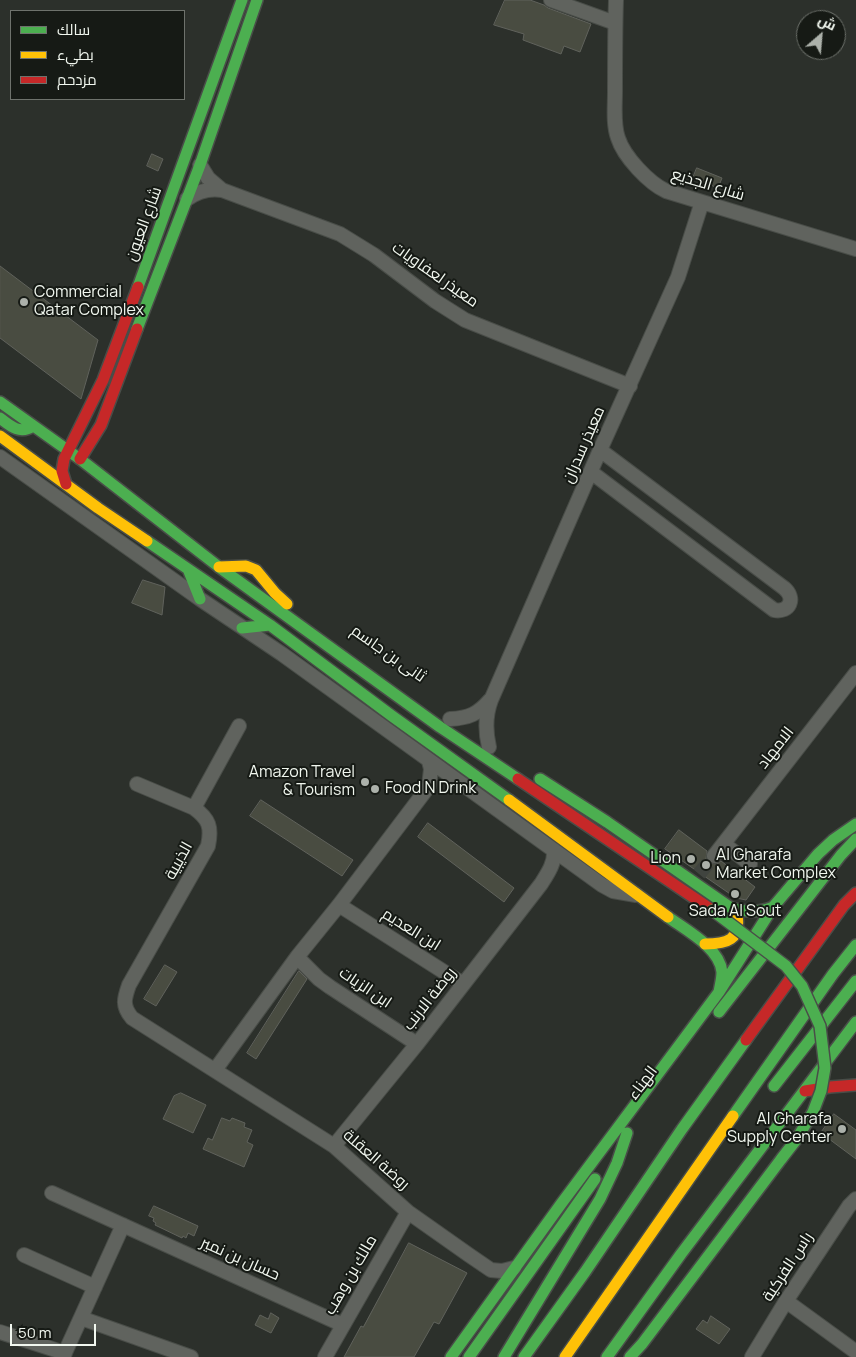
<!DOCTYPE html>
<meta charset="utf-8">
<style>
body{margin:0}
#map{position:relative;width:856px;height:1357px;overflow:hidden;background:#2c302b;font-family:Manrope,Cairo,sans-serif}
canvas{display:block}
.legend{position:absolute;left:10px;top:10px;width:175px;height:90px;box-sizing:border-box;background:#161a15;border:1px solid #6e726c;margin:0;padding:6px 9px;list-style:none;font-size:15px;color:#f1f7ef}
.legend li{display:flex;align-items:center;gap:10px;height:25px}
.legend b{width:25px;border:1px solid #6e726c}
.north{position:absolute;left:796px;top:10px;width:50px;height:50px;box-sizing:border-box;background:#161a15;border:1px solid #6e726c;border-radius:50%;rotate:27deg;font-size:14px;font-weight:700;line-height:20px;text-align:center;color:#f1f7ef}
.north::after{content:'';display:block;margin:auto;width:18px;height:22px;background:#acb1aa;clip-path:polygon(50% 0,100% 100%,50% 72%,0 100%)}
.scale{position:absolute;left:10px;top:1324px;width:86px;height:22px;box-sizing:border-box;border:2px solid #f1f7ef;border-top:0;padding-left:6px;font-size:15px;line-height:18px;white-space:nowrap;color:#f1f7ef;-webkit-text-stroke:4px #161a15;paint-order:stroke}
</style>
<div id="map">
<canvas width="856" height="1357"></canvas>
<ul class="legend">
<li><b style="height:6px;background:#4caf50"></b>سالك</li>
<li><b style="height:6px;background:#ffc107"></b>بطيء</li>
<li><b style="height:6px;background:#c62828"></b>مزدحم</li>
</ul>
<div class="north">ش</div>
<div class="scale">50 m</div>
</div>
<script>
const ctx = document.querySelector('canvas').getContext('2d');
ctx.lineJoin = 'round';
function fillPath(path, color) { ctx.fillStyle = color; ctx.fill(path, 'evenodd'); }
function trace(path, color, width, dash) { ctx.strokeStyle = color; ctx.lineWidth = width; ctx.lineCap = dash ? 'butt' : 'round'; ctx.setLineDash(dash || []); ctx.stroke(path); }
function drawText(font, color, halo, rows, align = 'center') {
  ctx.font = font + ' Manrope,Cairo,sans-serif'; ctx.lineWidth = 4; ctx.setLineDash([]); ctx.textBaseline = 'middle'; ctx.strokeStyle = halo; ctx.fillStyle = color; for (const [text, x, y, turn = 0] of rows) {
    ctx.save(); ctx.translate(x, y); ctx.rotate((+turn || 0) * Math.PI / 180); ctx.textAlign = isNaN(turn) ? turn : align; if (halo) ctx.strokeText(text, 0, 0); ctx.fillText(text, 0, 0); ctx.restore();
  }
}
const building = new Path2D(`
 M 505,0 L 530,0 L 544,5 L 548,8 L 591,24 L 580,52 L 564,46 L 561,54 L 523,40 L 524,34 L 494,25 Z
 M 152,154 L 163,159 L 158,171 L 147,166 Z
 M 697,168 L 722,178 L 718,188 L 693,178 Z
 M 0,266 L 98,340 L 81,399 L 0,338 Z
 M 143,580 L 165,587 L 162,615 L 132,603 Z
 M 261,800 L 353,860 L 342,876 L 250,816 Z
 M 428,823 L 514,888 L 504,902 L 418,837 Z
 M 679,830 L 707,851 L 706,859 L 709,863 L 717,864 L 721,861 L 755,887 L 746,900 L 736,898 L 665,849 Z
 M 165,965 L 177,972 L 156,1006 L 144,999 Z
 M 299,971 L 307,979 L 256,1059 L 247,1053 Z
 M 181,1093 L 206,1105 L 193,1133 L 163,1119 L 174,1096 Z
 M 834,1114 L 856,1130 L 856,1159 L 821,1133 Z
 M 222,1118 L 230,1121 L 232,1118 L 245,1123 L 244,1127 L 252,1130 L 247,1142 L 253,1145 L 244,1167 L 203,1149 L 208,1138 L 212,1140 Z
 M 154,1206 L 198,1226 L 194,1236 L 188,1233 L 186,1238 L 183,1236 L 182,1238 L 155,1225 L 156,1223 L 153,1221 L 154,1218 L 149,1216 Z
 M 409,1243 L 467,1273 L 439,1324 L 434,1322 L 414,1357 L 344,1357 L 361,1326 L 363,1327 Z
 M 271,1313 L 279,1318 L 271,1333 L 255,1325 L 260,1315 L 268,1319 Z
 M 711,1316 L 730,1329 L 719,1344 L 696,1329 L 703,1320 L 707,1323 Z`);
fillPath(building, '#494c41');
trace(building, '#60625c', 1);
trace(new Path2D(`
 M 699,874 L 714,856`), '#40443f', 14, [14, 7]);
const street = new Path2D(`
 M 551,0 L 615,23
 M 616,0 C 615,31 615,62 615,92 C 615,107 613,124 618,138 C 624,157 649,183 666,191 L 856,249
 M 200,165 L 208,178 L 222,190 L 340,234 L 374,255 L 435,301 L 465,320 L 630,386
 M 187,199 C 198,191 209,188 222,190
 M 0,457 L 200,599 L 282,654 L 602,885 L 613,891 L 636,895
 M 591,472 L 774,610 C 790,613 796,598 784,588 L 600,450
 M 450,719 C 469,718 478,714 490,700
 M 489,747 C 485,730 485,716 491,700 L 600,450 L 678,277 L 702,202
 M 137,784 L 194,808 C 209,819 212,827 208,846 L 129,985 C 124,999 122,1006 132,1018 L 334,1146 L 408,1212 L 469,1255 L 491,1270 L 502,1271 L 514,1268
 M 194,808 L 239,726
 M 724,844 L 750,864
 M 714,856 L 856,673
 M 339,905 L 463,984
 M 297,957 L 319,979 L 330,987 L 417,1044
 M 215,1070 L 297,957 L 339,905 L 429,786 L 431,769 L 429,761
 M 334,1146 L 417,1044 L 541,884 C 548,873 555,863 554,850
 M 52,1193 L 343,1325
 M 24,1255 L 95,1287
 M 786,1301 L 856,1352
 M 81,1318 L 191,1357
 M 0,1332 L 65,1353
 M 63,1357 L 123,1225
 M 325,1357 L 408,1212
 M 752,1357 L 786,1301 L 849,1206 L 856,1199`);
const fast = new Path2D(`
 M 138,287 L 242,0
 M 137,329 L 200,165 L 257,0
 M 0,402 L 80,459 L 219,567 L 440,727 L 518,779
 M 0,418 C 10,426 20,435 33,426
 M 147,541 L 270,625 L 392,716 L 509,800
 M 188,569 L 200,599
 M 242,628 L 270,625
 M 540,779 L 607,822 L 731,908 C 746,912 758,913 773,907
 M 668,917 C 686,930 720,948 722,972 C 722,979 720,986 719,992
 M 719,1012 L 841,855 L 856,839
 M 774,1086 L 856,981
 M 733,1116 L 833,974 L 856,945
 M 451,1357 L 561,1204 L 719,992 L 773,907 L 818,854 L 833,840 L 856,824
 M 469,1357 L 595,1179
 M 504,1357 L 600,1199 L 617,1163 L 627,1133
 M 524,1357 L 585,1272 L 682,1129 L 746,1040
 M 607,1357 L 681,1254 L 856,1022
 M 630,1357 L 642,1344 L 782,1158`);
const slow = new Path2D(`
 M 0,436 L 98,508 L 147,541
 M 219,567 L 246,566 L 256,570 L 275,593 L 287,604
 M 509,800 L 668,917
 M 705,944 C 727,944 741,940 737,915
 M 565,1357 L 733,1116`);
const jam = new Path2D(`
 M 80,459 L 101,425 L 137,329
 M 66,484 L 62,471 L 64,459 L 103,380 L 138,287
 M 518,779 L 712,910
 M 746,1040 L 844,905 L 856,893
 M 805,1091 L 830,1087 L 856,1085`);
trace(street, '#494d48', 16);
trace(fast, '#494d48', 14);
trace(slow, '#494d48', 14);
trace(jam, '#494d48', 14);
trace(street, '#60635e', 14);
trace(fast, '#4caf50', 11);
trace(slow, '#ffc107', 11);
trace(jam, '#c62828', 11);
const fastBridge = new Path2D(`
 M 712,910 L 786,966 L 802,986 L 820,1026 L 825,1068 L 821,1091 L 813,1112 L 796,1140 L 782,1158`);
trace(fastBridge, '#494d48', 14, []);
trace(fastBridge, '#4caf50', 11);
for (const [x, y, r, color] of [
 [24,302,5,"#acb1aa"],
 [365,782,5,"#acb1aa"],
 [375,789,5,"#acb1aa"],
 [691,859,5,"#acb1aa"],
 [706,865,5,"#acb1aa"],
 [735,894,5,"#acb1aa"],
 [842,1129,5,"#acb1aa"]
]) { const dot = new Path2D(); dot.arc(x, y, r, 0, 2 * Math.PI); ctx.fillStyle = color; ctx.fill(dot); trace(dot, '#161a15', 2); }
drawText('16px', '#f1f7ef', '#161a15', [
 ["شارع الجذيع",708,185,17],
 ["شارع العيون",144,224,-70],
 ["معيذر لعفاويات",435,275,35],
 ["معيذر سدران",584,445,-66],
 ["ثانى بن جاسم",388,654,35],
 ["الامهاد",776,748,-52],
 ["الذيبية",179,861,-61],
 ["ابن العديم",411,930,32],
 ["ابن الزيات",365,988,34],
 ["روضة الارنب",430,999,-52],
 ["الهناء",643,1083,-53],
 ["روضة العقلة",376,1160,41],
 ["حسان بن نمير",240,1259,24],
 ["راس الفركية",788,1267,-57],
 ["مالك بن وهب",351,1275,-60]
]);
drawText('16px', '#f1f7ef', '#161a15', [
 ["Commercial",34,293],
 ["Qatar Complex",34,311],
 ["Amazon Travel",355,773,"right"],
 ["& Tourism",355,791,"right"],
 ["Food N Drink",385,789],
 ["Al Gharafa",716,856],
 ["Market Complex",716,874],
 ["Lion",681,859,"right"],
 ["Sada Al Sout",735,912,"center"],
 ["Al Gharafa",832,1120,"right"],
 ["Supply Center",832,1138,"right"]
], 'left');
</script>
